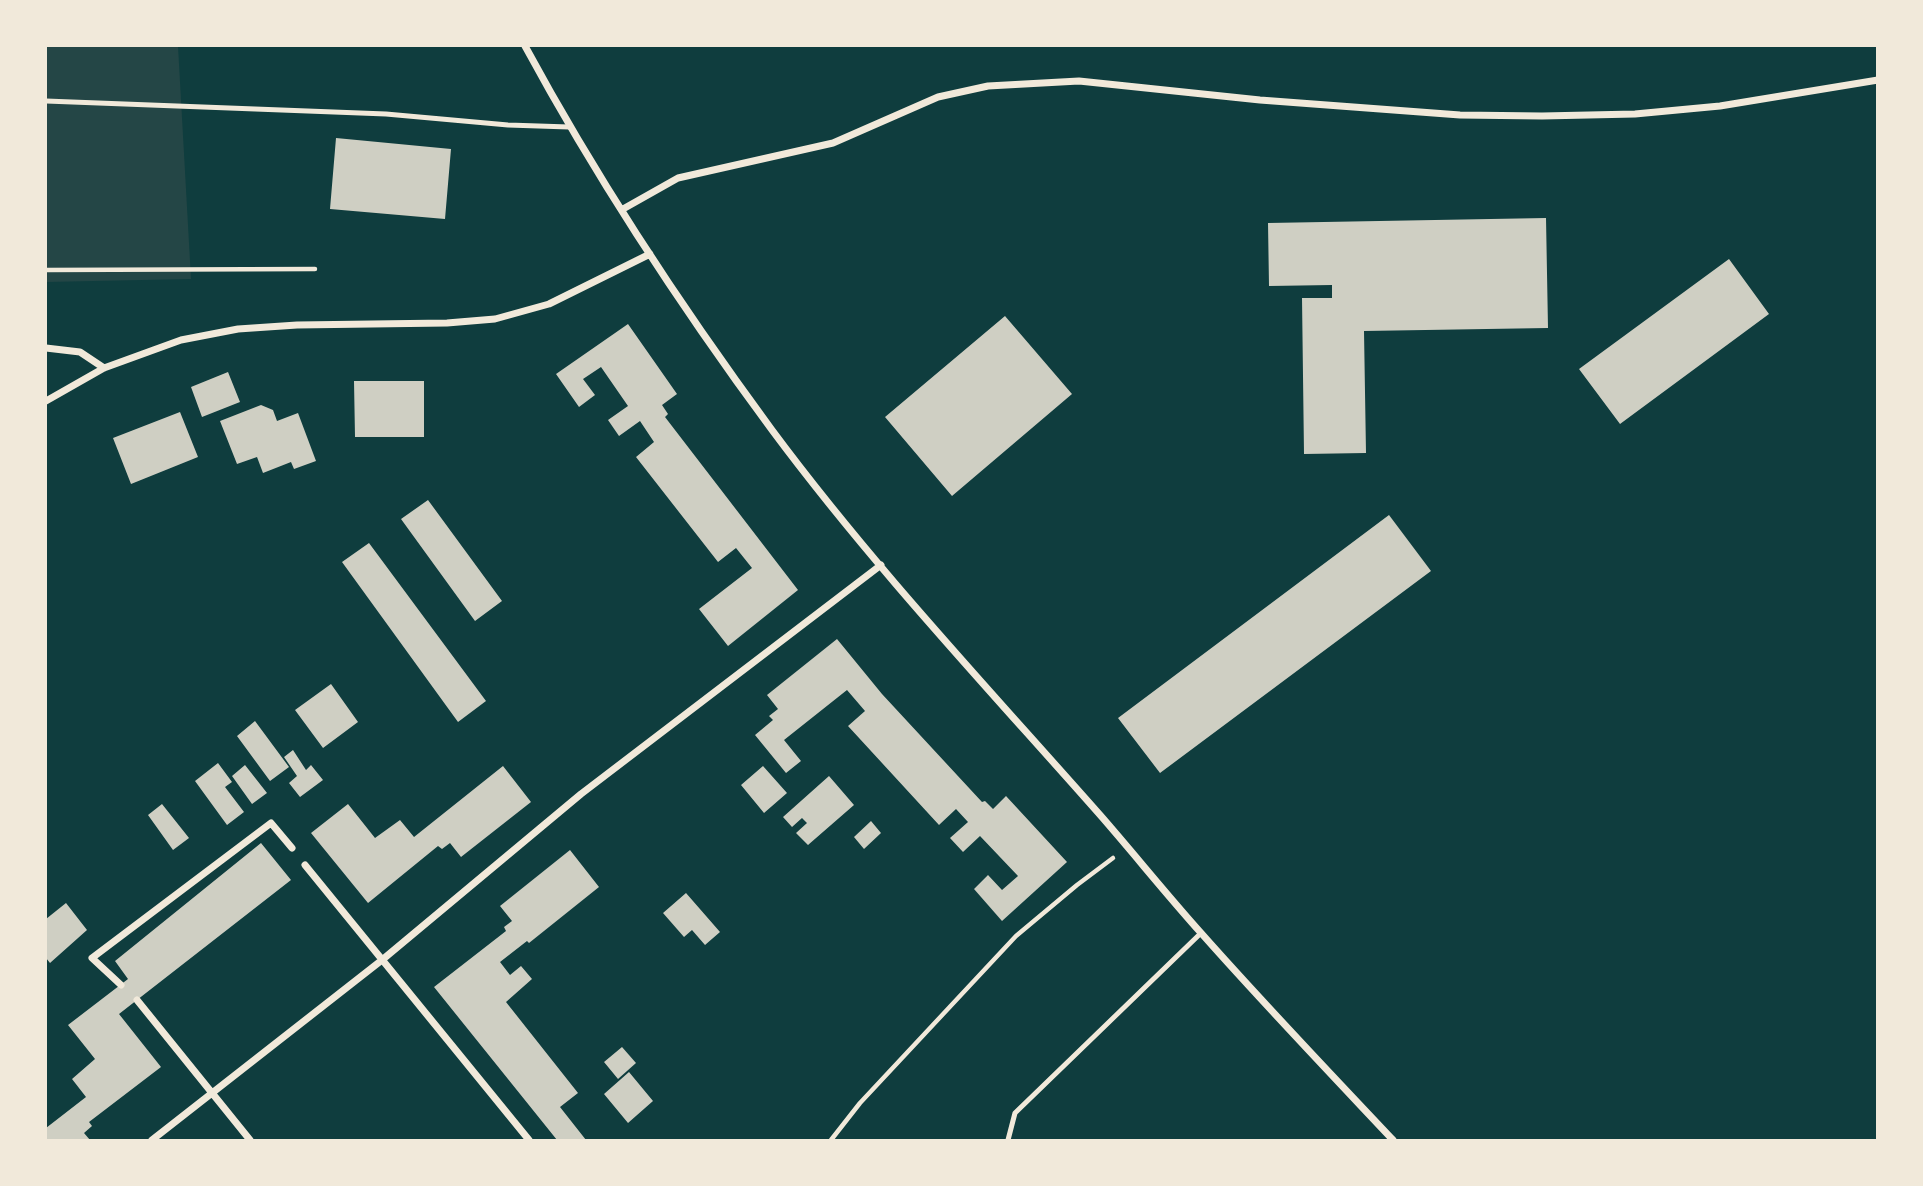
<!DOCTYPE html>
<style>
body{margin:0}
#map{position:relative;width:1923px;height:1186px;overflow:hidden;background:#0f3d3e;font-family:Mulish,sans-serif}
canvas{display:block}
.frame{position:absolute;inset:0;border:47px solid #f1e9da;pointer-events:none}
</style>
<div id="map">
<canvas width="1923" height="1186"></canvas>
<div class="frame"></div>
</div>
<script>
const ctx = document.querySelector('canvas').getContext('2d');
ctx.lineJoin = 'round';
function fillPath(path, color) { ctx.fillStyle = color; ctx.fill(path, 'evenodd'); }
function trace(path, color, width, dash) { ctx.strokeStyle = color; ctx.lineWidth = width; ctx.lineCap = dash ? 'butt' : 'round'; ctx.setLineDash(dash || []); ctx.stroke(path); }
fillPath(new Path2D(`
 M 46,46 L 178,46 L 191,279 L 46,282 Z`), '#244646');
fillPath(new Path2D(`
 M 336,138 L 451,149 L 445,219 L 330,209 Z
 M 1546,218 L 1548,328 L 1364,331 L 1366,453 L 1304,454 L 1302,298 L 1332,298 L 1332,285 L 1269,286 L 1268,223 Z
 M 1729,259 L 1769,314 L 1620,424 L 1579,369 Z
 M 1005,316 L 1072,394 L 952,496 L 885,417 Z
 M 628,324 L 677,394 L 662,405 L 668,414 L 665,417 L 798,590 L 728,646 L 699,609 L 752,568 L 736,548 L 718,562 L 636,457 L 654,442 L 640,421 L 619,436 L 608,420 L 628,406 L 601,367 L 583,379 L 595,395 L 579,407 L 556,374 Z
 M 228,372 L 240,402 L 202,417 L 191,387 Z
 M 354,381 L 424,381 L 424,437 L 355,437 Z
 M 261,405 L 273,410 L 277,421 L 298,413 L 316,461 L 294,469 L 291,462 L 263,473 L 257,457 L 237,464 L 220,421 Z
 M 180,412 L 198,457 L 131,484 L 113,438 Z
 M 428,500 L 502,601 L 475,621 L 401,519 Z
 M 1389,515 L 1431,571 L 1160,773 L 1118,718 Z
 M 369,543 L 486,701 L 458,722 L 342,562 Z
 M 837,639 L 882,694 L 982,802 L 985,801 L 993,809 L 1006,796 L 1067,862 L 1002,921 L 974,889 L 988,875 L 1002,890 L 1018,876 L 980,836 L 963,852 L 950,838 L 968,822 L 956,809 L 939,825 L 848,726 L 865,711 L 847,690 L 784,740 L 801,761 L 786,773 L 755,735 L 773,720 L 769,716 L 778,709 L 767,695 Z
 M 331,684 L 358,722 L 323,748 L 295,710 Z
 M 255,721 L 289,767 L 270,781 L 237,736 Z
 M 293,750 L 306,770 L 311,765 L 323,780 L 300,797 L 289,783 L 297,776 L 284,757 Z
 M 218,763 L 232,782 L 225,787 L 244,812 L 227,825 L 195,781 Z
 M 245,765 L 267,793 L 252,804 L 232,776 Z
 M 503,766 L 531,802 L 461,857 L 450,843 L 442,849 L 438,846 L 368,903 L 311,833 L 348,804 L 375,838 L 400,820 L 414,837 Z
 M 763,766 L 787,793 L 764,813 L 741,785 Z
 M 829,776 L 854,805 L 808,845 L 796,833 L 807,823 L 802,818 L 792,827 L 783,817 Z
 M 162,804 L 189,838 L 173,850 L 148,815 Z
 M 871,821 L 881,833 L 864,849 L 854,837 Z
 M 261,843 L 291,880 L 119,1014 L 161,1067 L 89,1122 L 92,1126 L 84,1133 L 90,1140 L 46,1140 L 46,1128 L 86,1097 L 72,1079 L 95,1059 L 68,1025 L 128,979 L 115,961 Z
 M 570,850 L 599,887 L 529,943 L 527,941 L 500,962 L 510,975 L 521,966 L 532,979 L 506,1002 L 578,1093 L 560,1107 L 586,1140 L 557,1140 L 434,987 L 506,931 L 504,927 L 512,921 L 500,906 Z
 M 686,893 L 720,932 L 705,945 L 692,930 L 684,937 L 663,913 Z
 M 66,903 L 87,930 L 50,963 L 46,958 L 46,919 Z
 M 622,1047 L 636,1063 L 618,1079 L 604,1062 Z
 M 629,1072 L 653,1101 L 628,1123 L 604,1094 Z`), '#cfcfc3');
trace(new Path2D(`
 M 46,270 L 315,269
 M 831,1140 L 860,1103 L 1016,936 L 1077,885 L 1113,858`), '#f1e9da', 4.5);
trace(new Path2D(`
 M 46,101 L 386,114 L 508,125 L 569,127
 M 1008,1140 L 1015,1113 L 1201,933`), '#f1e9da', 5);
trace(new Path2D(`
 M 525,46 C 597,179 682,308 772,430 C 873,566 989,689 1101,816 C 1135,855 1167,895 1202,934 C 1264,1004 1329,1072 1393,1140
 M 623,209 L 678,178 L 833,143 L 938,97 L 988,86 L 1079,81 L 1260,100 L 1460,115 L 1542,116 L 1635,114 L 1720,106 L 1878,80
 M 46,348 L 80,352 L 104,368
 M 46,401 L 104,368 L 181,340 L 238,329 L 297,325 L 447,323 L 495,319 L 549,304 L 650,254
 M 305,865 L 529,1140
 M 121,985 L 92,958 L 271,823 L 292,848
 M 137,1000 L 250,1140
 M 152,1140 L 382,960 L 581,794 L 881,565`), '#f1e9da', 7);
</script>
